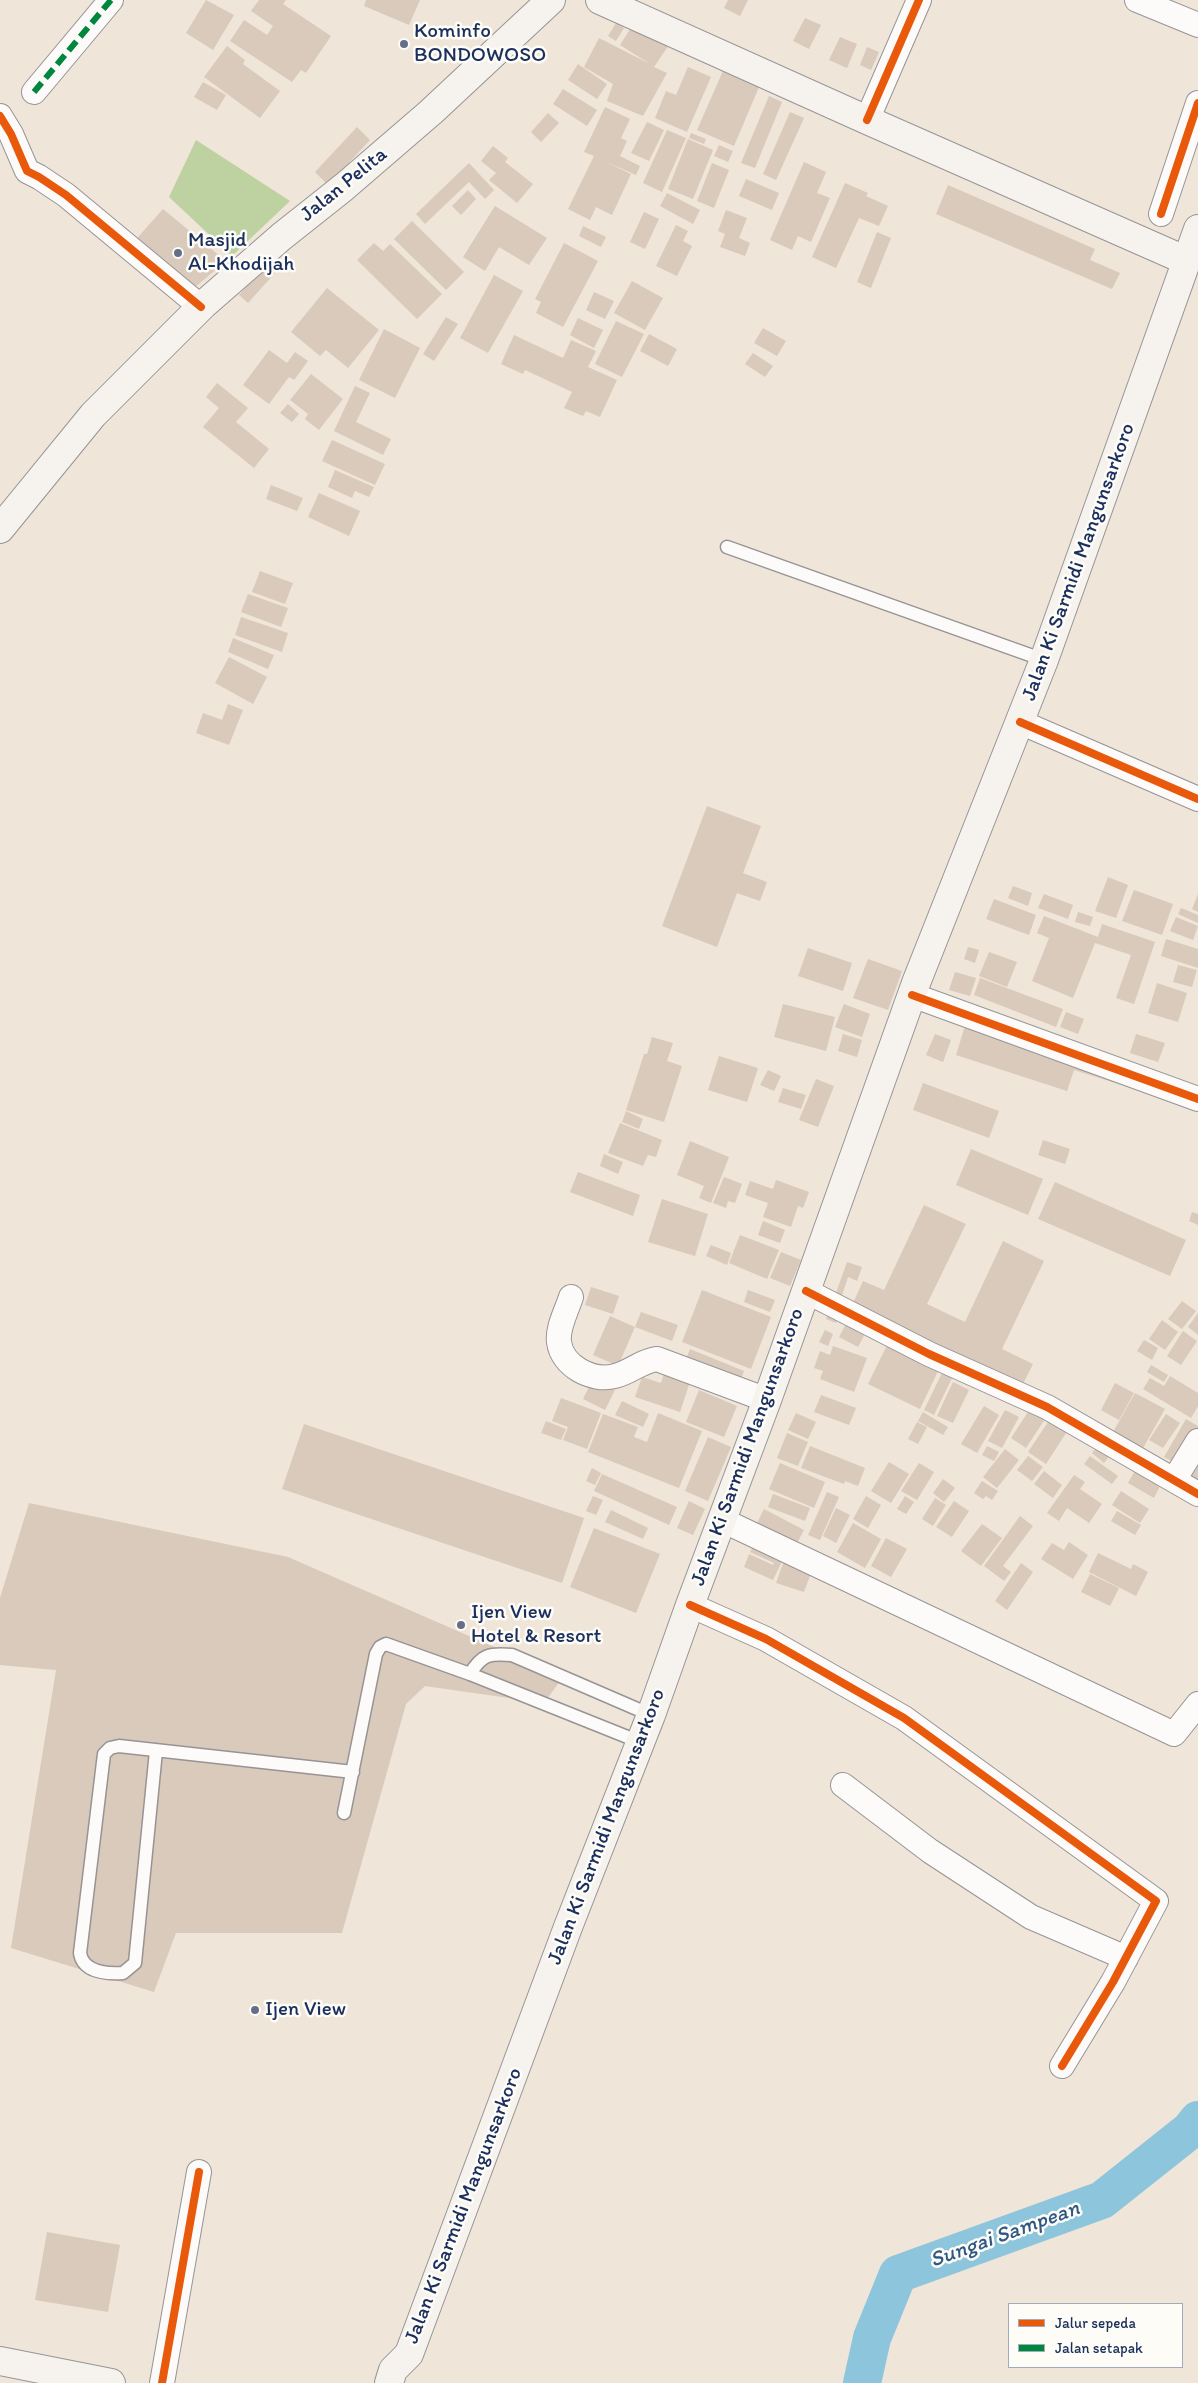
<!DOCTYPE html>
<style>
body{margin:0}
#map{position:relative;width:1198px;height:2383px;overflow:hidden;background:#efe5d9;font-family:Itim,sans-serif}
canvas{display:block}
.legend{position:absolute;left:1008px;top:2303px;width:175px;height:65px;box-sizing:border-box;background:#fdfcf7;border:1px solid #a3aaba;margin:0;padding:6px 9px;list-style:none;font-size:15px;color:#1b2f5e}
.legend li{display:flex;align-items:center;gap:10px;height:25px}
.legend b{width:25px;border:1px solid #a3aaba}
</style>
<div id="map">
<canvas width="1198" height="2383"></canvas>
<ul class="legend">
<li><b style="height:6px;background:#e8590c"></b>Jalur sepeda</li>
<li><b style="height:6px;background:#00873e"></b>Jalan setapak</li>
</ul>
</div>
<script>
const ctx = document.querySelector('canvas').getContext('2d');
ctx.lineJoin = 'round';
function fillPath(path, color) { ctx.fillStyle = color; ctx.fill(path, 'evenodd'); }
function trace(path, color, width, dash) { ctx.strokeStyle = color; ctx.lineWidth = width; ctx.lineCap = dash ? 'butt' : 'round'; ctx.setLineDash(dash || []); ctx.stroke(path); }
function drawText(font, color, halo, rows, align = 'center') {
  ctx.font = font + ' Itim,sans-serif'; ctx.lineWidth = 5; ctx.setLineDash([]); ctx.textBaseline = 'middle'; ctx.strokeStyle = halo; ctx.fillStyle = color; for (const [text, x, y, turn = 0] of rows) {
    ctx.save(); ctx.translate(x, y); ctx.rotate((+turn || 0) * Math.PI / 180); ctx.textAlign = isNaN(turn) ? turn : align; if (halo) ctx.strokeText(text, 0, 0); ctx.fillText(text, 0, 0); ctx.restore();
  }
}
fillPath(new Path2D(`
 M 196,140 L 290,201 L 232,256 L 169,197 Z`), '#bdd2a0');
trace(new Path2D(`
 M 862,2383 L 872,2338 L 898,2274 L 1102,2200 L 1190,2130 L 1198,2120`), '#8cc5dc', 38);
fillPath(new Path2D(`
 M 206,0 L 234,15 L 213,50 L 186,33 Z
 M 259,0 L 286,0 L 283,4 L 331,36 L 306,73 L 301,70 L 292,82 L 230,41 L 244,20 L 267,35 L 273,26 L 251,11 Z
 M 366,0 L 420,0 L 409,25 L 364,6 Z
 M 728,0 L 748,0 L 740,16 L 724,8 Z
 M 805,18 L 821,25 L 809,49 L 793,41 Z
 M 636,20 L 671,42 L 654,67 L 667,73 L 643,116 L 607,101 L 613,84 L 584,67 L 599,38 L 650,64 L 620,45 Z
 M 616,23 L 624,28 L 616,41 L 608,36 Z
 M 840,37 L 857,44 L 847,68 L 829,60 Z
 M 227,46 L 245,60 L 243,64 L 280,91 L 260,118 L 204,77 Z
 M 867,47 L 879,52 L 871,70 L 860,65 Z
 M 578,64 L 607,84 L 597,99 L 568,80 Z
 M 726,64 L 762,80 L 734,146 L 697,130 Z
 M 688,67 L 711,77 L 687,132 L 655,118 L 666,91 L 676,95 Z
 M 203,82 L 226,95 L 217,110 L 194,97 Z
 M 563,89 L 597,110 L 587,126 L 553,104 Z
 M 769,96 L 782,102 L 755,168 L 741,163 Z
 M 605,107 L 630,119 L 621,138 L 627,141 L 620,156 L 640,166 L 636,175 L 602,160 L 631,174 L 612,215 L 596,207 L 590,220 L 568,209 L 594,156 L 584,152 Z
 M 790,112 L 804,118 L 776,180 L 763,174 Z
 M 548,113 L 559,123 L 541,142 L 531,132 Z
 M 647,122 L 664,130 L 649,161 L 631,153 Z
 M 357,127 L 370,140 L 328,185 L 315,172 Z
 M 667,130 L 686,138 L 662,192 L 643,183 Z
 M 691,133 L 706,139 L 704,144 L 689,138 Z
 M 688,139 L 713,150 L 693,199 L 668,189 Z
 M 719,145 L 733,151 L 728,162 L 714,156 Z
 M 493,146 L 508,158 L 505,162 L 533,184 L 517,203 L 489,180 L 496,173 L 481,161 Z
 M 804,162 L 826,172 L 817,193 L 830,198 L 811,242 L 798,236 L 792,250 L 770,240 Z
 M 469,163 L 494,190 L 485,199 L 469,182 L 425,224 L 416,214 Z
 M 712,163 L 729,170 L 714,208 L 697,201 Z
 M 746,179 L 779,193 L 772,210 L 739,196 Z
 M 845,183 L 868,193 L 866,196 L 888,206 L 879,226 L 859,218 L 836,268 L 812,257 Z
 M 948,185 L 1095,249 L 1090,260 L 1120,273 L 1112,289 L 936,214 Z
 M 468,190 L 476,199 L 461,215 L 452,206 Z
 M 667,193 L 700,210 L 693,224 L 660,206 Z
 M 495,206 L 547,238 L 529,265 L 499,247 L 485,271 L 463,257 Z
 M 163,209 L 226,261 L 187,294 L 131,245 Z
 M 726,210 L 747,218 L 739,238 L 750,243 L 745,256 L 720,247 L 725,234 L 718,231 Z
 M 644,212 L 659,219 L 645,249 L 630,242 Z
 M 412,221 L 464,272 L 446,290 L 394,239 Z
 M 676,225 L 688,231 L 683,241 L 692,246 L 677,276 L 656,266 Z
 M 583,226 L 606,237 L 601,247 L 579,236 Z
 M 877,232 L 891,238 L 871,288 L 857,282 Z
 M 374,243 L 383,251 L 390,244 L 442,294 L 417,319 L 357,260 Z
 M 564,243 L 598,261 L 563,327 L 536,313 L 541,302 L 535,299 Z
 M 266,265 L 275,273 L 248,303 L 239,295 Z
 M 494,275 L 523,291 L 488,353 L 460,338 Z
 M 632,281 L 663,298 L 645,330 L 614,313 Z
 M 327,288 L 379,330 L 348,368 L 326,350 L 320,356 L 291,332 Z
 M 594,292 L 614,301 L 605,319 L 586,310 Z
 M 446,317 L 458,324 L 434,361 L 423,354 Z
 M 578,318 L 603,330 L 594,348 L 570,335 Z
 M 616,321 L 644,334 L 622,377 L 595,364 Z
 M 763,328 L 786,341 L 777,356 L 754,343 Z
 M 384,329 L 420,348 L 395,398 L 359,380 Z
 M 649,334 L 677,349 L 668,366 L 640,351 Z
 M 514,335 L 563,358 L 571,340 L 596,351 L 588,367 L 617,380 L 600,417 L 586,411 L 583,416 L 564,408 L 572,392 L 525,370 L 523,374 L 501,364 Z
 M 269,350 L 287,363 L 295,352 L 308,361 L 294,380 L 289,377 L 269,404 L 243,385 Z
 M 753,353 L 773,366 L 765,377 L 745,364 Z
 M 311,374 L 343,399 L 319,430 L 305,419 L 308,414 L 290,400 Z
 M 217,383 L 248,408 L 236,422 L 269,449 L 254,468 L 203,427 L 219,408 L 206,397 Z
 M 355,386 L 370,393 L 356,422 L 391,439 L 383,455 L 334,431 Z
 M 288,404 L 299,414 L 292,422 L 280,413 Z
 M 332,440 L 385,464 L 375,485 L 322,461 Z
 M 335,470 L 374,487 L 369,497 L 355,491 L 352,498 L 328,487 Z
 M 271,485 L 303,498 L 297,511 L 266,499 Z
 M 319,493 L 360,511 L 349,536 L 308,517 Z
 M 260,571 L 293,583 L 285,604 L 252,592 Z
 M 248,594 L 288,608 L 281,627 L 241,612 Z
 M 241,617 L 288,633 L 282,652 L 235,635 Z
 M 233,638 L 274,655 L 268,669 L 228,652 Z
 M 229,657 L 267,677 L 253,704 L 215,683 Z
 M 228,704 L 243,710 L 229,745 L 196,733 L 203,713 L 222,720 Z
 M 707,806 L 761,826 L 743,873 L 767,882 L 760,901 L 737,893 L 717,947 L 662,926 Z
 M 1108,877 L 1128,885 L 1116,918 L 1095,911 Z
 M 1013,886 L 1032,893 L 1028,906 L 1008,898 Z
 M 1134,890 L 1173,904 L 1162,935 L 1122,921 Z
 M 1044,894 L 1073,905 L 1068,919 L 1038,908 Z
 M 1198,894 L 1198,912 L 1192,909 Z
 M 994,899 L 1036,915 L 1029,935 L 986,919 Z
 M 1181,908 L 1198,915 L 1198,923 L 1178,914 Z
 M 1078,912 L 1093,917 L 1090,926 L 1075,922 Z
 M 1044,916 L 1098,937 L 1102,924 L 1155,942 L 1134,1004 L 1116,998 L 1131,955 L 1095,943 L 1073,998 L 1032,981 L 1049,938 L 1037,933 Z
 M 1176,917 L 1198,926 L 1193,940 L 1170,931 Z
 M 1166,939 L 1198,949 L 1198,968 L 1161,956 Z
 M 968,947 L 979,950 L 975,963 L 964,959 Z
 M 808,948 L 852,963 L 843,991 L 798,976 Z
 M 989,952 L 1017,962 L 1007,987 L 979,976 Z
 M 868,959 L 902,971 L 888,1010 L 853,998 Z
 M 1178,965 L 1197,970 L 1192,987 L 1173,982 Z
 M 955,972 L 976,978 L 970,996 L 949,990 Z
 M 980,978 L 1063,1009 L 1056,1027 L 974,995 Z
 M 1157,983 L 1187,993 L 1178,1022 L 1148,1013 Z
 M 783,1004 L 835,1017 L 826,1051 L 774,1037 Z
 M 844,1004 L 870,1014 L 862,1037 L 835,1027 Z
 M 1066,1012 L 1084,1019 L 1078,1034 L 1060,1027 Z
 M 968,1016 L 1149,1075 L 1144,1092 L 1074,1070 L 1067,1091 L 956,1055 Z
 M 843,1034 L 862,1040 L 857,1057 L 838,1051 Z
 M 935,1034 L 951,1040 L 943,1062 L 926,1055 Z
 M 1136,1034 L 1165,1043 L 1158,1062 L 1130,1053 Z
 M 652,1037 L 673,1043 L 667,1061 L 682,1066 L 664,1122 L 626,1110 L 644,1054 L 647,1054 Z
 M 719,1056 L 758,1068 L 747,1102 L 708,1090 Z
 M 768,1070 L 781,1076 L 774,1091 L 760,1085 Z
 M 816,1079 L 834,1086 L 818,1127 L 799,1120 Z
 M 923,1083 L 999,1111 L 989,1138 L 913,1110 Z
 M 783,1088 L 806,1095 L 801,1109 L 778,1102 Z
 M 626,1111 L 643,1119 L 639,1129 L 622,1122 Z
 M 620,1123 L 662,1140 L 656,1157 L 648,1155 L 643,1166 L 608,1153 Z
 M 1043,1140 L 1070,1149 L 1065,1164 L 1038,1155 Z
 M 690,1141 L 729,1157 L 711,1203 L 699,1198 L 704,1186 L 677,1175 Z
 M 971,1149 L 1043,1179 L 1028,1215 L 956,1185 Z
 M 604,1154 L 623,1162 L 618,1174 L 600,1166 Z
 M 578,1172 L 640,1195 L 633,1216 L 570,1192 Z
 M 724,1177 L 742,1184 L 735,1203 L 728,1201 L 726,1208 L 713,1203 Z
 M 776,1180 L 809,1192 L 803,1208 L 798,1206 L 791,1227 L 763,1217 L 768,1203 L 745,1195 L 750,1181 L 773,1189 Z
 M 1055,1182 L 1186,1240 L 1170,1276 L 1038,1219 Z
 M 662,1199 L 708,1214 L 695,1256 L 648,1242 Z
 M 924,1205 L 966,1224 L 927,1304 L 965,1322 L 1003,1241 L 1044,1261 L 1002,1349 L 1033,1364 L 1020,1390 L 850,1310 L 863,1281 L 884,1290 Z
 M 1192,1212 L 1198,1214 L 1198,1225 L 1189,1221 Z
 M 763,1221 L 785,1230 L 780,1243 L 758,1235 Z
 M 740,1235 L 779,1250 L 767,1279 L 729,1263 Z
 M 711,1245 L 731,1253 L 727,1265 L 706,1256 Z
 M 781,1252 L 801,1260 L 790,1286 L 770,1278 Z
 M 847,1262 L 862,1267 L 857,1281 L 848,1277 L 842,1295 L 836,1293 Z
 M 591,1287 L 619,1296 L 613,1314 L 585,1305 Z
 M 702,1290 L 771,1317 L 751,1369 L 682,1342 Z
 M 748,1290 L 775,1300 L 770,1312 L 744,1302 Z
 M 1182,1301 L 1196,1311 L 1182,1329 L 1168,1319 Z
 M 831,1307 L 841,1312 L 836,1323 L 826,1319 Z
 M 641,1312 L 678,1325 L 672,1341 L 635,1327 Z
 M 1198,1313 L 1198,1335 L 1188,1327 Z
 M 610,1316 L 635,1327 L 618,1366 L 593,1355 Z
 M 848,1320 L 867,1330 L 858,1347 L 839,1337 Z
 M 1162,1320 L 1178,1332 L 1165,1350 L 1149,1339 Z
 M 825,1330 L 833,1334 L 828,1346 L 819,1342 Z
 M 1183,1331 L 1197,1341 L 1181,1365 L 1167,1356 Z
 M 1144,1340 L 1158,1348 L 1152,1360 L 1137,1351 Z
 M 887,1345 L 939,1369 L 920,1409 L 868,1384 Z
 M 833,1346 L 867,1358 L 854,1392 L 820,1379 L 823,1371 L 814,1368 L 820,1351 L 830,1355 Z
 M 690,1349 L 744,1371 L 739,1385 L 684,1364 Z
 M 1151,1365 L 1168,1375 L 1164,1382 L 1147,1372 Z
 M 665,1370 L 691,1379 L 680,1412 L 635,1397 L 642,1377 L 661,1383 Z
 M 943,1371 L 953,1376 L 934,1415 L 924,1410 Z
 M 1170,1376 L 1198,1393 L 1198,1406 L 1191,1418 L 1143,1389 L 1150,1378 L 1164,1386 Z
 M 593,1379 L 615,1390 L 605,1410 L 583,1399 Z
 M 953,1382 L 969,1390 L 953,1423 L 937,1416 Z
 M 1115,1383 L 1134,1393 L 1119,1420 L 1101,1410 Z
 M 699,1390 L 737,1406 L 724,1437 L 686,1422 Z
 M 1135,1393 L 1165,1409 L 1142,1450 L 1112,1434 Z
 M 821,1395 L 856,1408 L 849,1425 L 814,1412 Z
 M 561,1398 L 601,1413 L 587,1449 L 563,1440 L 568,1427 L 552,1421 Z
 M 622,1401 L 649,1414 L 643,1427 L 615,1415 Z
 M 984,1406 L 999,1415 L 977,1453 L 961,1444 Z
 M 1030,1409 L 1045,1419 L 1026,1448 L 1011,1438 Z
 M 1005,1410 L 1019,1417 L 1002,1448 L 988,1441 Z
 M 923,1412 L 948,1427 L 943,1435 L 918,1421 Z
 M 658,1413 L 702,1431 L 679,1488 L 588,1452 L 603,1414 L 638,1427 L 634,1437 L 647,1442 Z
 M 796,1413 L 816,1422 L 808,1439 L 788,1430 Z
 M 1166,1414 L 1180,1423 L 1163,1448 L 1149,1440 Z
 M 1050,1419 L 1068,1430 L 1046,1464 L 1028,1452 Z
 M 1186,1419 L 1198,1426 L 1198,1429 L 1177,1464 L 1164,1457 Z
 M 546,1421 L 566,1429 L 561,1440 L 541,1433 Z
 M 917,1422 L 927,1427 L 918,1444 L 908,1439 Z
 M 304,1424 L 584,1518 L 562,1583 L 282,1489 Z
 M 787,1433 L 808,1442 L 798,1466 L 777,1458 Z
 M 708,1437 L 731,1447 L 708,1501 L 685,1491 Z
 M 1100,1443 L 1112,1453 L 1104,1463 L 1092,1453 Z
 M 810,1446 L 865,1468 L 858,1486 L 845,1481 L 844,1484 L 801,1468 Z
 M 987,1446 L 999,1452 L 994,1461 L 982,1455 Z
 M 1005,1449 L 1019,1460 L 997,1488 L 983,1477 Z
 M 1028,1456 L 1043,1467 L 1032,1481 L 1017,1470 Z
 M 1090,1456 L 1118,1476 L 1112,1484 L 1084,1464 Z
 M 889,1462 L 909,1474 L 891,1503 L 871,1491 Z
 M 1198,1462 L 1198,1486 L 1185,1479 Z
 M 780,1463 L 825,1482 L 814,1508 L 769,1489 Z
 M 919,1463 L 934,1472 L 917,1500 L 901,1491 Z
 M 592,1468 L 601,1473 L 595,1485 L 586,1481 Z
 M 1136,1469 L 1161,1484 L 1154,1498 L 1128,1483 Z
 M 1044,1471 L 1062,1485 L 1053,1498 L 1034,1484 Z
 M 602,1474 L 677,1507 L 669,1525 L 594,1491 Z
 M 1074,1475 L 1085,1482 L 1080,1489 L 1102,1504 L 1089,1523 L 1067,1508 L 1059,1521 L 1047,1513 Z
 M 943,1479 L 955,1488 L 944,1502 L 933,1493 Z
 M 982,1481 L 998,1491 L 992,1500 L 986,1496 L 983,1499 L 974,1493 Z
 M 1121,1491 L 1149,1509 L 1140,1523 L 1112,1505 Z
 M 827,1492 L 839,1497 L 820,1540 L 808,1535 Z
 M 773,1494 L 810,1508 L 805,1521 L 768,1507 Z
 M 593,1496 L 603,1500 L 596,1515 L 586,1511 Z
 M 866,1496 L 881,1505 L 868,1528 L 853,1519 Z
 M 905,1496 L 914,1502 L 906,1514 L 897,1509 Z
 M 935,1498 L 946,1505 L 933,1526 L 922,1519 Z
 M 689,1501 L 705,1509 L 693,1535 L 677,1528 Z
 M 954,1501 L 969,1511 L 952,1537 L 936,1527 Z
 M 29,1503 L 288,1557 L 563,1677 L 544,1703 L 425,1686 L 406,1704 L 342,1933 L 176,1933 L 154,1992 L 11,1948 L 56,1670 L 0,1665 L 0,1598 Z
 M 836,1508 L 850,1515 L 836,1543 L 823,1536 Z
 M 764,1509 L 804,1530 L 795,1547 L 755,1527 Z
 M 611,1510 L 648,1528 L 643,1539 L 605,1522 Z
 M 1117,1511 L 1141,1525 L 1135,1535 L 1111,1521 Z
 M 1020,1516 L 1033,1526 L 1003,1566 L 1011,1572 L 1004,1581 L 984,1566 Z
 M 853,1523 L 881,1539 L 865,1568 L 837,1552 Z
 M 982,1524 L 1002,1538 L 981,1566 L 961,1551 Z
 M 594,1528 L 660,1554 L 636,1613 L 570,1587 Z
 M 886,1538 L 907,1549 L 891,1577 L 871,1566 Z
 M 757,1539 L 786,1553 L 773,1580 L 744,1567 L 749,1554 L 773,1565 L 774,1563 L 750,1552 Z
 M 1069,1542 L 1088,1555 L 1073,1579 L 1041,1559 L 1052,1543 L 1064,1550 Z
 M 1098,1553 L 1131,1569 L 1133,1564 L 1148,1572 L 1136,1596 L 1089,1572 Z
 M 786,1555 L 814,1565 L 804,1592 L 776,1583 Z
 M 1021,1563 L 1033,1572 L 1007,1610 L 995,1601 Z
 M 1090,1574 L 1119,1588 L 1110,1606 L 1081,1592 Z
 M 47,2232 L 120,2245 L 108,2312 L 35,2300 Z`), '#d9cabb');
const lane = new Path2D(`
 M 727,547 L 1044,660
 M 470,1674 C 482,1654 490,1653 512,1655 L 651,1715
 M 156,1751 L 135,1963 L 123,1973 C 106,1974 83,1972 80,1953 L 104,1754 L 110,1748 L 119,1746 L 353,1772
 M 344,1813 L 376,1654 L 380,1647 L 386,1644 L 470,1674 L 640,1742`);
const street = new Path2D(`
 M 1137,0 L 1198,25
 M 34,92 L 111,0
 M 0,116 L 11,134 L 27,171 L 39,177 L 66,195 L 201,307
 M 867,120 L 919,0
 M 1161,214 L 1198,103
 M 1020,722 L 1198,799
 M 912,995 L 1198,1099
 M 806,1291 L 929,1354 L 1047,1407 L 1198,1494
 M 571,1297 C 567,1310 557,1328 559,1342 C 562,1366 592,1382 615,1376 C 631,1372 641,1361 657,1359 L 767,1400
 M 1174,1480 L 1198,1441
 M 722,1520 L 1174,1734 L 1198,1704
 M 690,1605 L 766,1639 L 904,1718 L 1156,1901 L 1113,1982 L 1062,2066
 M 843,1785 L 930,1851 L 1031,1917 L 1126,1958
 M 162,2383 L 199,2172`);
const secondary = new Path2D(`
 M 600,0 L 867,120 L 1187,261
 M 0,529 L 93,415 L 203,305 L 281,237 L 344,187 L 431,112 L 551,0
 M 0,2361 L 111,2383
 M 389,2383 L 393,2370 L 409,2354 L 568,1927 L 651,1715 L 690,1605 L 767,1400 L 916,983 L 1044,660 L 1198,229`);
trace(lane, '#969495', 15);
trace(street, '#969495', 26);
trace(secondary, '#969495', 30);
trace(lane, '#fdfbf9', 12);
trace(street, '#fdfbf9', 24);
trace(secondary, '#f6f3ee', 28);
trace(new Path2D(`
 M 34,92 L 111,0`), '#00873e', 6, [12, 6]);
trace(new Path2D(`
 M 0,116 L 11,134 L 27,171 L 39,177 L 66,195 L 201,307
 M 867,120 L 919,0
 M 1161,214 L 1198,103
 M 1020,722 L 1198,799
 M 912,995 L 1198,1099
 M 806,1291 L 929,1354 L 1047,1407 L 1198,1494
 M 690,1605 L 766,1639 L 904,1718 L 1156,1901 L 1113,1982 L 1062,2066
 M 162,2383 L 199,2172`), '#e8590c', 8);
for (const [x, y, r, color] of [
 [404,44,5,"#656f89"],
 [178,253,5,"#656f89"],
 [461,1625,5,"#656f89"],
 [255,2010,5,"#656f89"]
]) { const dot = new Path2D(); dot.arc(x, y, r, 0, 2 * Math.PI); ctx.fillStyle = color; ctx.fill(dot); trace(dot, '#fdfcf7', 2); }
drawText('21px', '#1b2f5e', '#fdfcf7', [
 ["Kominfo",414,32],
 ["BONDOWOSO",414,56],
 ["Masjid",188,241],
 ["Al-Khodijah",188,265],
 ["Ijen View",471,1613],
 ["Hotel & Resort",471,1637],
 ["Ijen View",265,2010]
], 'left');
drawText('21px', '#1b2f5e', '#fdfcf7', [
 ["Jalan Pelita",344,185,-39],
 ["Jalan Ki Sarmidi Mangunsarkoro",1079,562,-70],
 ["Jalan Ki Sarmidi Mangunsarkoro",748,1447,-70],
 ["Jalan Ki Sarmidi Mangunsarkoro",607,1827,-69],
 ["Jalan Ki Sarmidi Mangunsarkoro",464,2206,-69]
]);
drawText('italic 22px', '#305884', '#fdfcf7', [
 ["Sungai Sampean",1005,2235,-20]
]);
</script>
